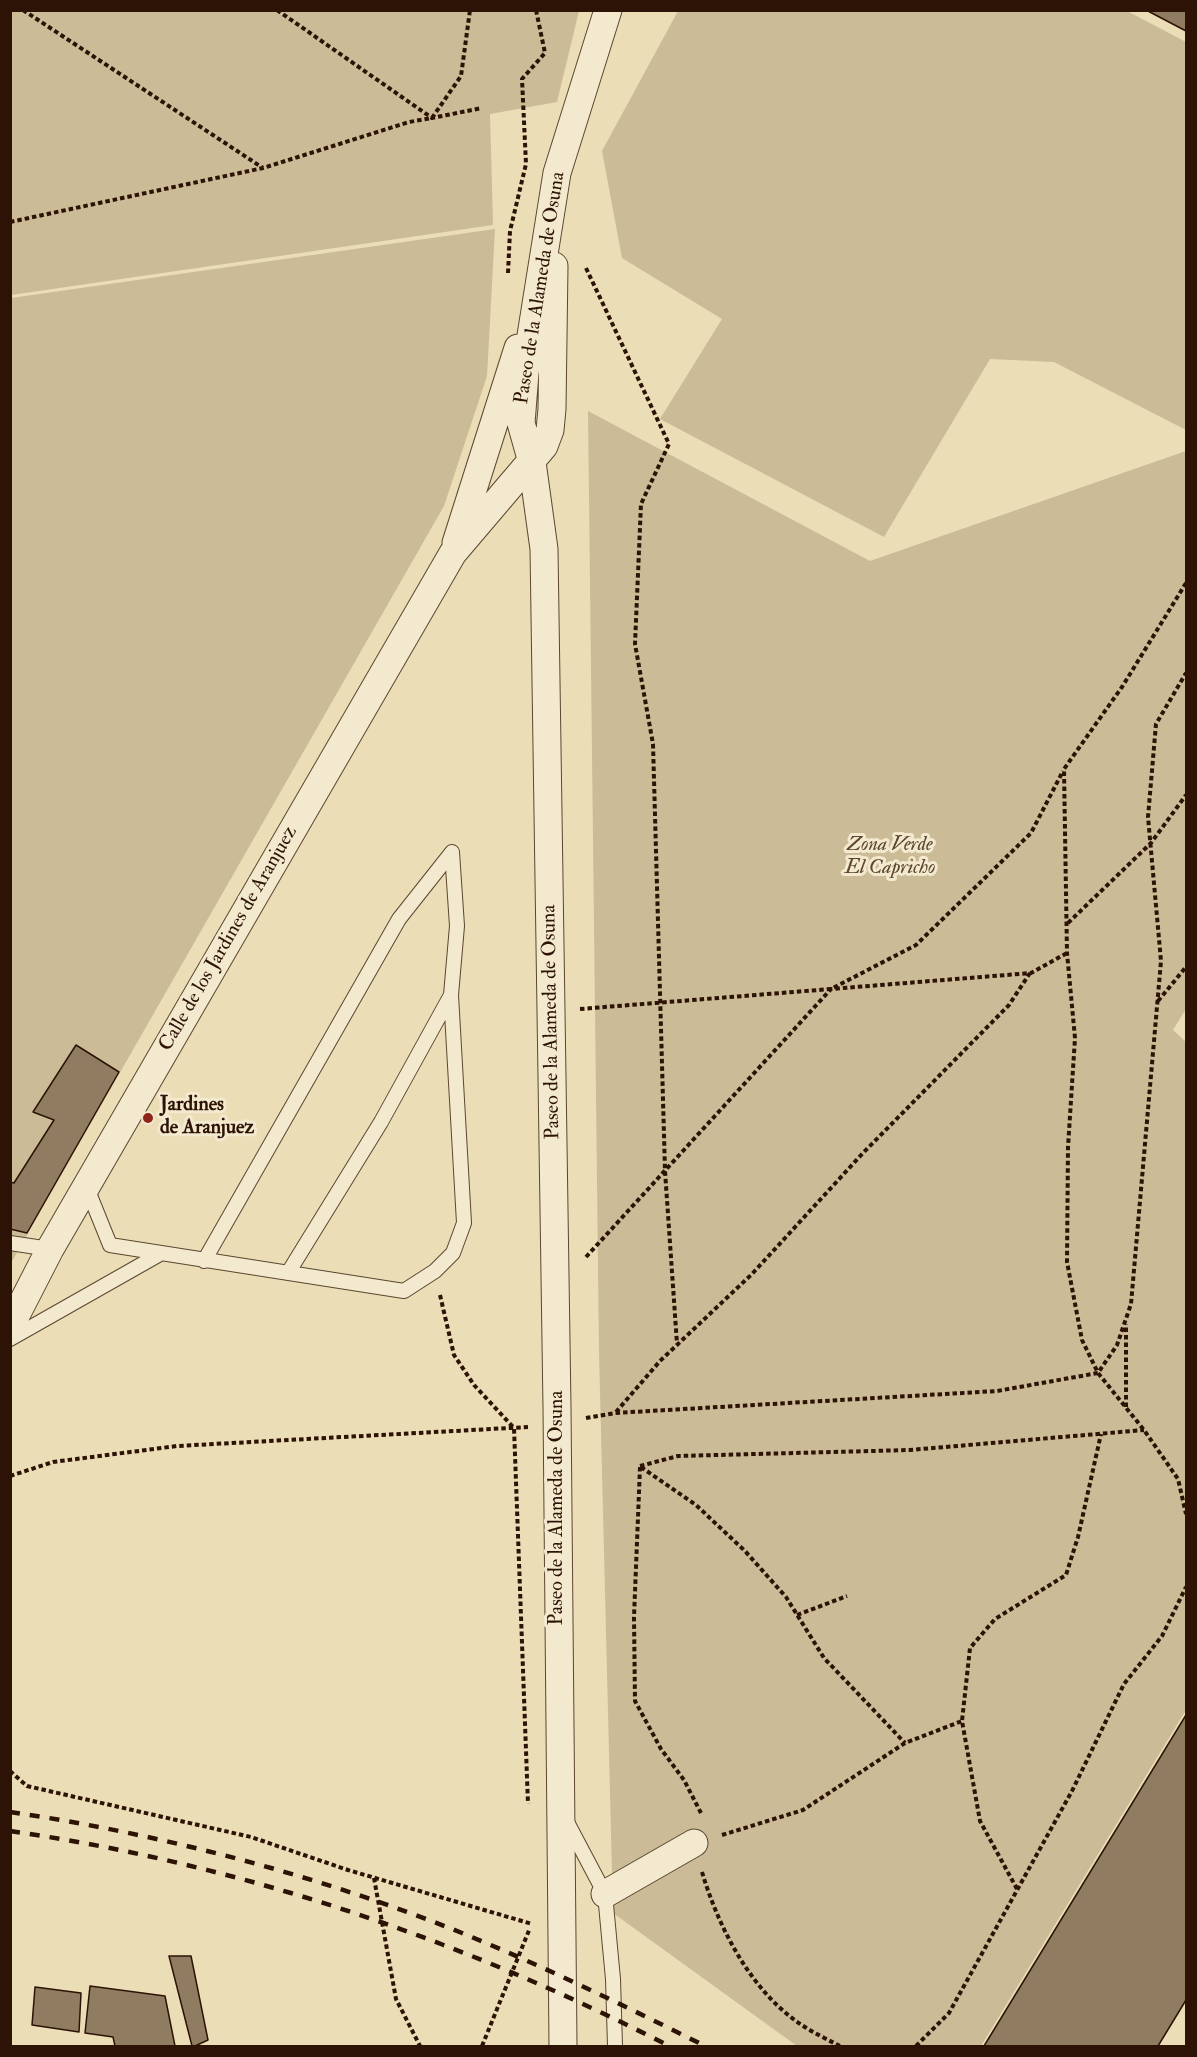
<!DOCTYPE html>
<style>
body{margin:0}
#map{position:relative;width:1197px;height:2057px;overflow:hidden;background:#ebddb5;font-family:"IM FELL Double Pica",serif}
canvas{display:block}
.frame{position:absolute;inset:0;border:12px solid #2d1305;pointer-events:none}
</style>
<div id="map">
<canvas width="1197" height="2057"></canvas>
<div class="frame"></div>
</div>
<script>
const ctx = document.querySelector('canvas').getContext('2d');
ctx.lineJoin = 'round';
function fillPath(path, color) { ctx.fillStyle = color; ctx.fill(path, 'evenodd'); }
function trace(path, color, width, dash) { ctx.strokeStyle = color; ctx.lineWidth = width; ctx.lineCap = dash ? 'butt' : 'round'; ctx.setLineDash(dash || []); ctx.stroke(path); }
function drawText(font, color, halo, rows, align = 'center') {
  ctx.font = font + ' "IM FELL Double Pica",serif'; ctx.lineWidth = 6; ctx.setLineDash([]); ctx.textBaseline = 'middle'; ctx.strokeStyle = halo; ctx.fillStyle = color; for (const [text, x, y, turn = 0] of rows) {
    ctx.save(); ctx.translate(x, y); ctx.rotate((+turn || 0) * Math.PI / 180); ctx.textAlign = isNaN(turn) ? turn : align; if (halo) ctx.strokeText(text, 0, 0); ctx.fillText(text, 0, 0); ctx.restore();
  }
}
fillPath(new Path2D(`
 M 10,11 L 11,10 L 579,11 L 557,102 L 490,114 L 493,225 L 11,295 Z
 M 678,11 L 1127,11 L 1186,42 L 1186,430 L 1054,362 L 990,359 L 884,537 L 660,419 L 722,319 L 622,258 L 602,151 Z
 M 495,229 L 487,376 L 444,506 L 11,1263 L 11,298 Z
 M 588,411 L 870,561 L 1186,451 L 1186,1009 L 1173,1030 L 1186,1042 L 1186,1710 L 981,2046 L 797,2046 L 613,1913 L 599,1351 Z`), '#cbbb97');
const building = new Path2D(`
 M 1146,10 L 1186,10 L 1186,31 Z
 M 76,1045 L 119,1072 L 27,1233 L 10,1229 L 10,1182 L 14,1183 L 54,1120 L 33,1112 Z
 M 1186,1715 L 1186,2000 L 1158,2046 L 984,2046 Z
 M 169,1956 L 191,1956 L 208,2040 L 195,2046 L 192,2046 Z
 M 90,1986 L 165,1996 L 175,2046 L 115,2046 L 113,2037 L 85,2033 Z
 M 35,1987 L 81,1993 L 79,2032 L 32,2025 Z`);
fillPath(building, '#907c61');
trace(building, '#2d1305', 1.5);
const lane = new Path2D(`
 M 87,1188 L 110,1245 L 404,1291 L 435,1271 L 453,1253 L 464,1223 L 451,995 L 457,926 L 452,852
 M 10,1243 L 50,1249
 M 204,1261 L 399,919 L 452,852
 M 288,1273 L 381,1122 L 451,995
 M 10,1339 L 160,1254
 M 567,1822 L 605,1894 L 613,1979 L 615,2046`);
const street = new Path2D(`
 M 456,543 L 518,348
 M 10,1327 L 50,1249 L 453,553 L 544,446 L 550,430 L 552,409 L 554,266
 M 605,1894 L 694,1843
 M 563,2046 L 557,1407 L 544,549 L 532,462 L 521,423 L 525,373 L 557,173 L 608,10`);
trace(lane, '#5c4631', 16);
trace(street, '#5c4631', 29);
trace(new Path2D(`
 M 23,10 L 263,168
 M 277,10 L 432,118 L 482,108
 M 10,222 L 263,168 L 409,122 L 432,118 L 461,76 L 470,10
 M 586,268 L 669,444 L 641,504 L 635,644 L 653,744 L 665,1171 L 677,1344
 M 508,273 L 510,231 L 526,164 L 522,79 L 545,53 L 536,10
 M 1186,583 L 1122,687 L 1064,769 L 1067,953 L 1075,1038 L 1068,1147 L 1067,1262 L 1082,1340 L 1098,1373 L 1144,1430 L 1178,1479 L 1186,1514
 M 1068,923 L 1151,843 L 1186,795
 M 1158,1001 L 1186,967
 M 580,1009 L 831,989 L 916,945 L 1031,833 L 1063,771
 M 586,1257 L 831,989 L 1031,973 L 1067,953
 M 440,1295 L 454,1355 L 474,1385 L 514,1428 L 528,1804
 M 1126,1407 L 1126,1324
 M 616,1412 L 660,1361 L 752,1274 L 863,1153 L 1009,1005 L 1030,973
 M 586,1418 L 615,1413 L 997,1391 L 1098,1373 L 1117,1345 L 1131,1304 L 1161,961 L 1148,817 L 1156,724 L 1186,673
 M 640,1466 L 678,1456 L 910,1450 L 1144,1430
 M 640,1467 L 634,1617 L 635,1701 L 661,1749 L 684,1780 L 701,1813
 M 641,1467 L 696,1505 L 745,1551 L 786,1597 L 824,1658 L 905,1743
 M 10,1476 L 53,1462 L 177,1446 L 528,1427
 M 797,1615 L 847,1596
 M 10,1771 L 27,1786 L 251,1837 L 348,1870 L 532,1924
 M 722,1835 L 803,1810 L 905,1743 L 962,1721
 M 702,1872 C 718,1926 749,1987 796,2021 C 810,2031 826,2039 840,2046
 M 374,1878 L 396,1999 L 420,2046
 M 1017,1889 L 980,1821 L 962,1721 L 970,1648 L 995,1619 L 1066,1575 L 1078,1537 L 1101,1434
 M 482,2046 L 530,1928
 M 916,2046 L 949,2013 L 1072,1791 L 1124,1684 L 1162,1636 L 1186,1587`), '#2d1305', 4, [4.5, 3]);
trace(lane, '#f2e9cf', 14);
trace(street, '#f2e9cf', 27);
trace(new Path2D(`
 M 10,1812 C 162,1834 320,1876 462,1933 C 545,1967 625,2006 705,2046
 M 10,1831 C 240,1864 463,1940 669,2046`), '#2d1305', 4.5, [10, 10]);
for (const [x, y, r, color] of [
 [148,1118,6,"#8f2418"]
]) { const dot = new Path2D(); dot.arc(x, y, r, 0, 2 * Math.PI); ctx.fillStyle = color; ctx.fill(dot); trace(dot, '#f2e9cf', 2); }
drawText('20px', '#2d1305', '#f2e9cf', [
 ["Paseo de la Alameda de Osuna",541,288,-81],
 ["Calle de los Jardines de Aranjuez",229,939,-60],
 ["Paseo de la Alameda de Osuna",552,1022,-91],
 ["Paseo de la Alameda de Osuna",558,1508,-90]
]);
drawText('italic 20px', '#5c4531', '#f2e9cf', [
 ["Zona Verde",890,846],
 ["El Capricho",890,869]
]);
drawText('bold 20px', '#2d1305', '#f2e9cf', [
 ["Jardines",160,1106],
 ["de Aranjuez",160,1129]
], 'left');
</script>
